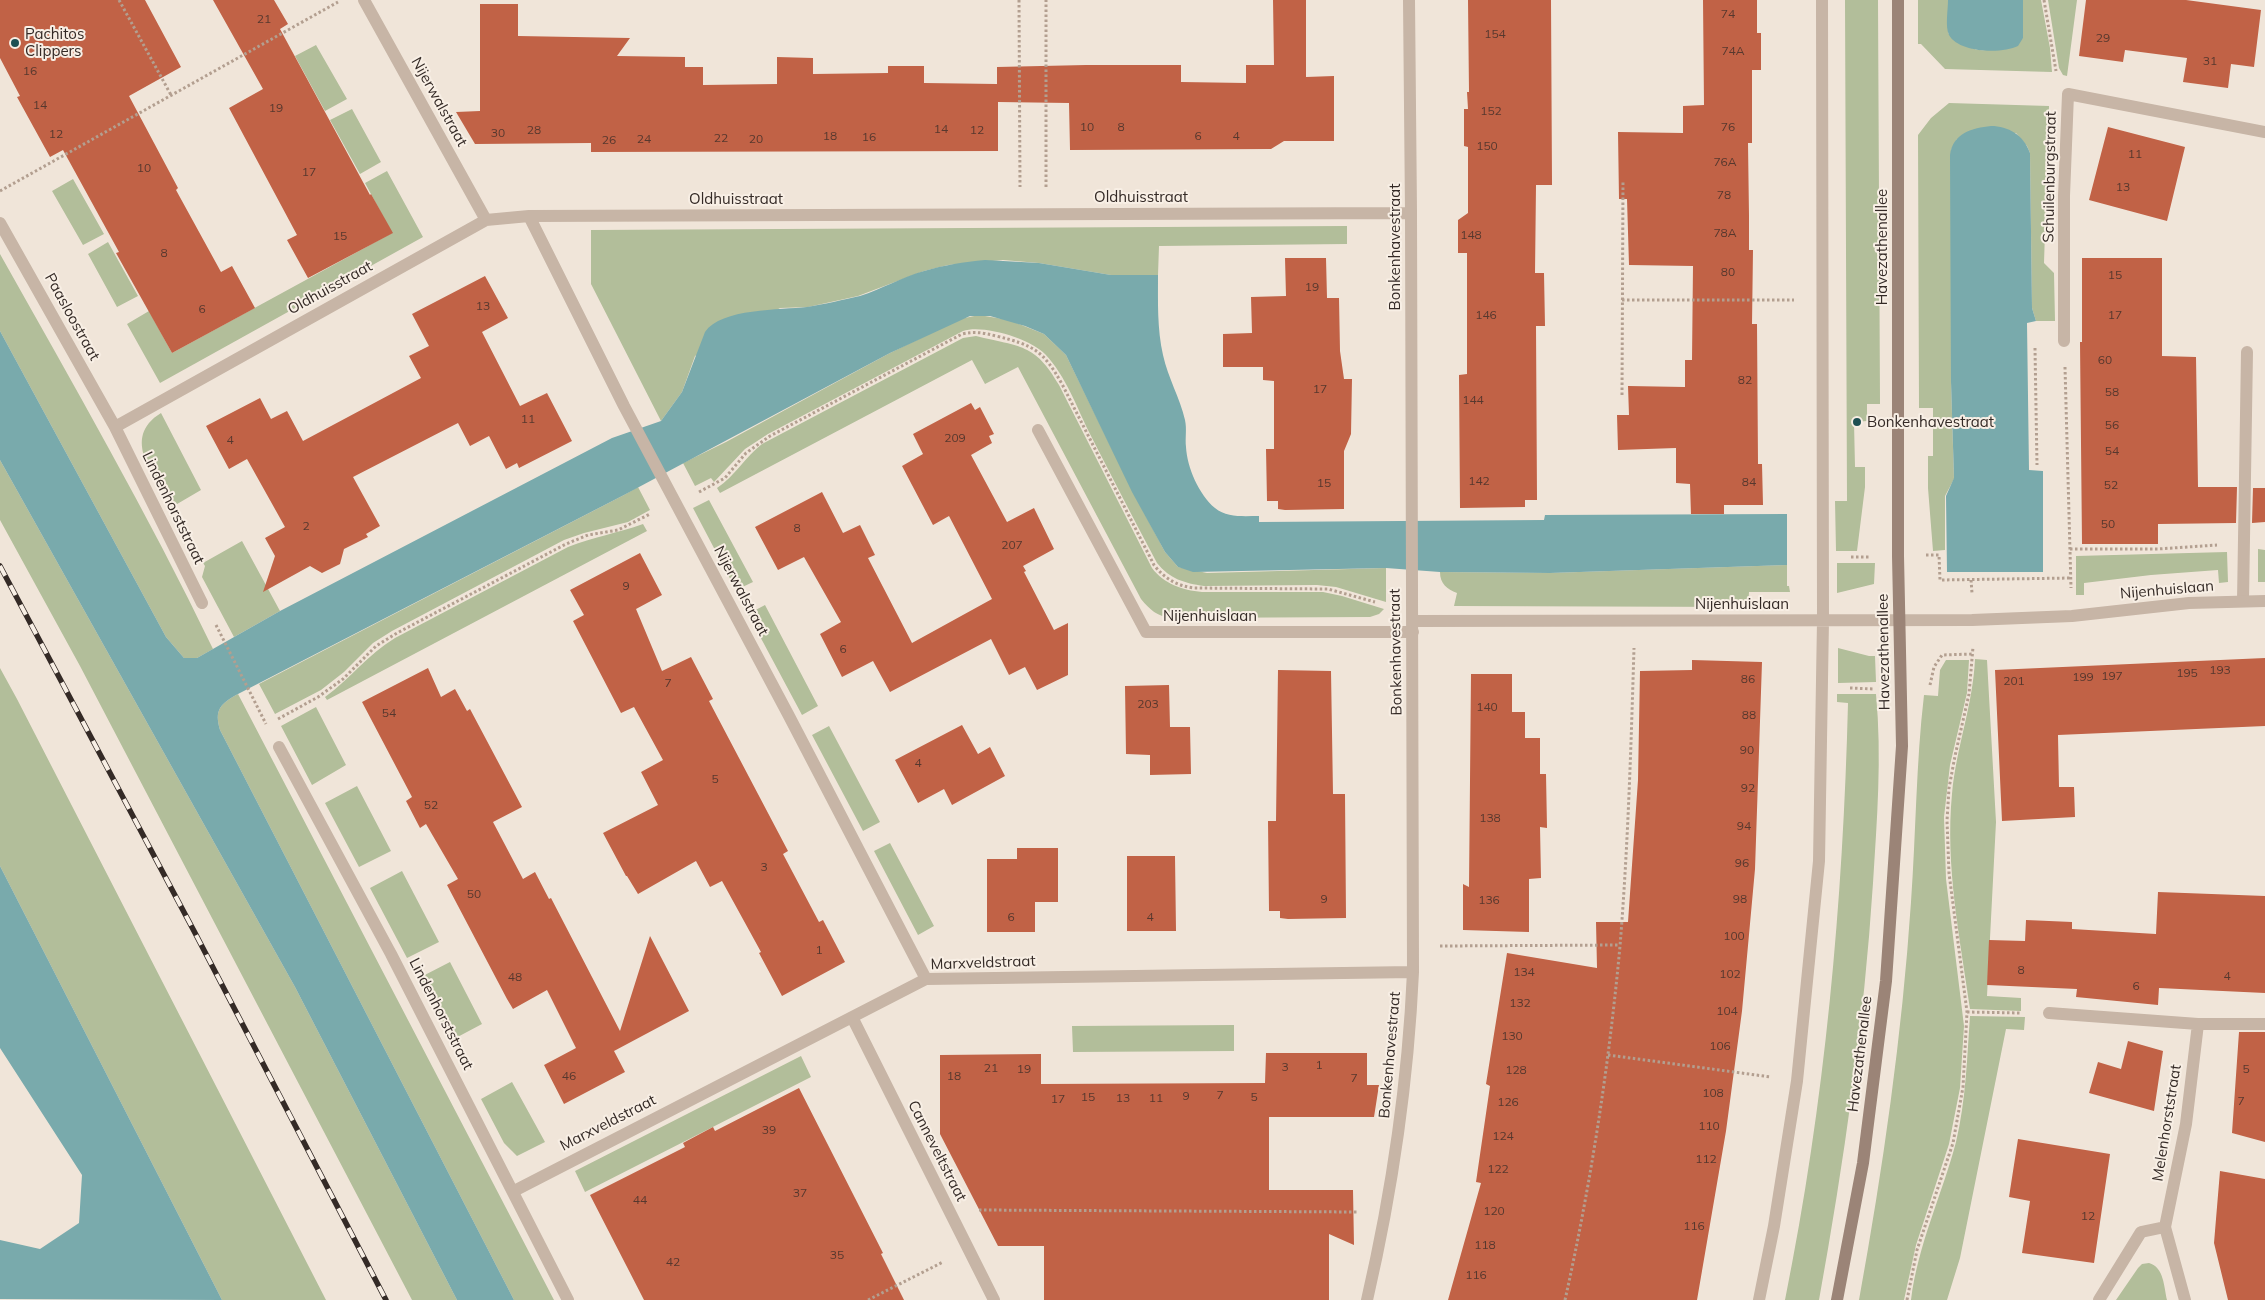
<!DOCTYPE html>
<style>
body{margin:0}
canvas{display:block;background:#f0e5d9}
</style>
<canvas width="2265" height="1300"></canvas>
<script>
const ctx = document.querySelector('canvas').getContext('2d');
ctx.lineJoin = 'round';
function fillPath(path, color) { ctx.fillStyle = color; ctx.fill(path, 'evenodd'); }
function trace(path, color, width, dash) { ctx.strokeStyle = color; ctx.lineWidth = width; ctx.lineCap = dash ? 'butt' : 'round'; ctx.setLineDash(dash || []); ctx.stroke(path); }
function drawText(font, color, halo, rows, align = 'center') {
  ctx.font = font + ' Mulish,sans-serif'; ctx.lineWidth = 4; ctx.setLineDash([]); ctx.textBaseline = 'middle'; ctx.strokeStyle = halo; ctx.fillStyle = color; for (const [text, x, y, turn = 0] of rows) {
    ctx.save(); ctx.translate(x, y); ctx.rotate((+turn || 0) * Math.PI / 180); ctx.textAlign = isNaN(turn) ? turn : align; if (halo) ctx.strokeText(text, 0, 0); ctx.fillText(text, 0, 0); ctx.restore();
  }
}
fillPath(new Path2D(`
 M 1845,0 L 1878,0 L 1880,404 L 1867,404 L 1867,421 L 1854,422 L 1855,467 L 1865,467 L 1865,487 L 1857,551 L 1836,551 L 1835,501 L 1847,501 Z
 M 1918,0 L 1948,0 L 1948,33 C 1980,59 1987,51 2023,38 L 2023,0 L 2041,0 L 2050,48 L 2052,72 L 1945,69 L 1921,44 L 1918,44 Z
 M 2048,0 L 2077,0 L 2067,76 L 2063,75 L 2059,68 Z
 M 316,45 L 347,99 L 325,111 L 295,56 Z
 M 1949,103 L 2049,106 L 2044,263 L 2054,273 L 2055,321 L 2036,321 L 2032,308 L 2030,153 L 2027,146 L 2016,133 L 1957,139 L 1951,150 L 1951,382 L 1954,479 L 1945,496 L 1945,550 L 1933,551 L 1928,488 L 1928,456 L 1933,456 L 1933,408 L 1919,408 L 1918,135 L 1931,118 Z
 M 352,109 L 381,162 L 360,174 L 330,120 Z
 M 387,171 L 423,237 L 160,383 L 127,324 L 149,311 L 172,353 L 392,233 L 365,183 Z
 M 73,179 L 104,234 L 83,245 L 52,191 Z
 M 1347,226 L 1347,244 L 1159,246 L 1158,275 L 1111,275 L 1039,263 L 1003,260 L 948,265 L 924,271 L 858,296 L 808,307 L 780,308 L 695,356 L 682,392 L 661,421 L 591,284 L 591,230 Z
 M 108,242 L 138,296 L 117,307 L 88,254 Z
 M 0,254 C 73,384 148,514 213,649 L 197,658 L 184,658 L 166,637 L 0,331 Z
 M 979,315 L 1009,320 L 1044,334 L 1066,355 L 1133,492 L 1165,552 L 1178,567 L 1207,573 L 1386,568 L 1386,602 L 1336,587 L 1317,585 L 1204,586 C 1184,583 1170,579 1157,563 C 1134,520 1112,477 1090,434 C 1077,408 1066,376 1045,354 C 1031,339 983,324 963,331 L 768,434 L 745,449 L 714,482 L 711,478 L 695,486 L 683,463 L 726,442 L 890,353 L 960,319 Z
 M 976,336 C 1020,347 1035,343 1059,385 L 1152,568 C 1164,584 1182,590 1202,592 L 1323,592 L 1342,596 L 1384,609 L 1379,614 L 1370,617 L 1171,618 C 1157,616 1150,610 1141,599 L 1018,367 L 985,384 L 972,360 L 720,493 L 717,488 C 735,476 745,457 762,444 L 963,338 Z
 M 161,413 L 201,490 L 172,507 C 155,477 120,438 161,413 Z
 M 0,460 L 295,987 L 457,1300 L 412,1300 L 80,666 L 0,520 Z
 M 638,487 L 650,510 L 628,522 L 584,533 L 564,540 L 392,631 L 373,643 L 344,672 L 321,690 L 275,714 L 259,684 L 624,495 Z
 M 709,500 L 753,582 L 736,590 L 693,508 Z
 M 643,524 L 647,531 L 327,700 L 325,697 C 350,679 368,654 395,638 L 568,547 C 593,537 618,533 643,524 Z
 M 242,541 L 280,611 L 234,637 L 202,577 L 205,566 L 203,563 Z
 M 2258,549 L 2265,550 L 2265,582 L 2258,582 Z
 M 2227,552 L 2228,582 L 2219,583 L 2218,570 L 2151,575 L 2084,583 L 2084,595 L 2076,595 L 2076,556 Z
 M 1837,563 L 1875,563 L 1874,584 L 1837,593 Z
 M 1787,565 L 1787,586 L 1789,586 L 1790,592 L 1749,592 L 1748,607 L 1454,606 L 1457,593 C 1447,589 1440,584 1440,572 L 1550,573 Z
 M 765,605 L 818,706 L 802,715 L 748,614 Z
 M 1838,648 L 1869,656 L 1875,656 L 1876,682 L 1838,683 Z
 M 1975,659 L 1987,660 L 1996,822 L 1987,996 L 2021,998 L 2021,1011 L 1970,1009 C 1960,938 1945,866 1952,794 C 1956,748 1973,705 1975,659 Z
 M 1946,660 L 1969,660 L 1967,693 L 1950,765 L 1944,817 L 1946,879 L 1964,1026 L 1960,1088 L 1949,1144 L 1916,1245 L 1904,1300 L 1859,1300 C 1883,1168 1902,1036 1911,902 C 1916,833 1916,763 1924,695 L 1938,696 L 1940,670 Z
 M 0,668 L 17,699 L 326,1300 L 222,1300 L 0,866 Z
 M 238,694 L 554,1300 L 514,1300 L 220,730 C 214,710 220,704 238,694 Z
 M 1837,694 L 1876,694 C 1882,757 1877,820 1873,883 C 1864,1023 1844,1162 1819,1300 L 1785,1300 C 1825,1103 1843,903 1848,703 L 1837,702 Z
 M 316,707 L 346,765 L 312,785 L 281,726 Z
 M 829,726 L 880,822 L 863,831 L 812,735 Z
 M 357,786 L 391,851 L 359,867 L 325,803 Z
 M 890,843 L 934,926 L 918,935 L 874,851 Z
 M 402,871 L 439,942 L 407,958 L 370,888 Z
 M 450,962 L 482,1024 L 450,1041 L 417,979 Z
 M 1970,1016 L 2025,1017 L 2024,1030 L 2006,1029 L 1960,1258 L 1947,1300 L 1911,1300 C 1918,1244 1942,1195 1956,1142 C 1966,1100 1967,1058 1970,1016 Z
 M 1234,1025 L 1234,1051 L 1073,1052 L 1072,1026 Z
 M 801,1056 L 811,1077 L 585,1192 L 575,1171 Z
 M 512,1082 L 545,1142 L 517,1156 L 504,1143 L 481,1099 Z
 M 2149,1263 C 2164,1267 2164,1287 2167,1300 L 2116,1300 L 2138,1268 L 2142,1264 Z`), '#b2be9a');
fillPath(new Path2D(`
 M 1948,0 L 2023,0 L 2023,38 L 2018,46 C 2002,54 1959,53 1949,35 C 1945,27 1948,10 1948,0 Z
 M 1991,126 C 2008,126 2024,135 2030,153 L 2032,308 L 2036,321 L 2027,323 L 2029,470 L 2043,471 L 2043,572 L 1947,572 L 1946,496 L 1954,478 L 1951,382 L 1950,155 C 1953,133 1972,128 1991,126 Z
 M 985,260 L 1039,263 L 1111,275 L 1158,275 C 1158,301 1157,329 1163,355 C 1168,378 1180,398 1185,420 C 1187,429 1185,438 1186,447 C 1187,467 1199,495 1215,508 C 1227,518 1244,516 1259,516 L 1259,522 L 1544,520 L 1545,515 L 1787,514 L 1787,565 L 1550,573 L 1440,572 L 1386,568 L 1193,572 L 1178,567 L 1165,552 L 1132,492 L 1066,355 L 1044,334 L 1025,326 L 990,316 L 970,316 L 890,353 L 624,495 L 238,694 C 220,704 214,710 220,730 L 514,1300 L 457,1300 L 295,987 L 0,460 L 0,331 L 166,637 L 184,658 L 197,658 L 280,611 L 612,438 L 661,421 L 682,392 L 705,332 C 721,308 781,310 807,307 C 821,305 846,299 860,296 C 882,289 902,277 924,271 C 944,265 964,262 985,260 Z
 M 0,866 L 222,1300 L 0,1299 L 0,1240 L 40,1249 L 79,1223 L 82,1175 L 0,1048 Z`), '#79aaac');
fillPath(new Path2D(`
 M 0,0 L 145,0 L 181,67 L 129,96 L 178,188 L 176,190 L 221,272 L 232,266 L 255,308 L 172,353 L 116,253 L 119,252 L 63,150 L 50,157 L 17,97 L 20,96 L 0,58 Z
 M 213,0 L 274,0 L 288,24 L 280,29 L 370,195 L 371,194 L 393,233 L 308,278 L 287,240 L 297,235 L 229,108 L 263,89 Z
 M 1273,0 L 1306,0 L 1306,77 L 1334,76 L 1334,141 L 1284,141 L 1271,149 L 1070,150 L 1069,103 L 998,102 L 998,151 L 591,152 L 591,143 L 475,144 L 456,112 L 480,111 L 480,4 L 518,4 L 518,36 L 630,38 L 617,56 L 685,57 L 685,67 L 703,67 L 703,85 L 777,84 L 777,57 L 813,58 L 813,74 L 888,73 L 888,66 L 924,66 L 924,83 L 997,84 L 997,67 L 1086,65 L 1181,65 L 1181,82 L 1246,83 L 1246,65 L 1274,65 Z
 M 1468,0 L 1551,0 L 1552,185 L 1536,185 L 1535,273 L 1544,273 L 1545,326 L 1536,326 L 1537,500 L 1525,500 L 1525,507 L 1460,508 L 1459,375 L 1467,374 L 1467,253 L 1458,253 L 1458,220 L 1468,213 L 1468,147 L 1464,146 L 1464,109 L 1468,109 L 1467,92 L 1469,92 Z
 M 1703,0 L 1757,0 L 1757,33 L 1761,33 L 1761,70 L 1752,70 L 1752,143 L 1748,143 L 1749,216 L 1749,250 L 1753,250 L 1752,324 L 1757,324 L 1758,464 L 1762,464 L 1763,505 L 1724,505 L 1724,514 L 1691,514 L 1690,484 L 1676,483 L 1676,448 L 1618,450 L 1617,415 L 1629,415 L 1628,386 L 1685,387 L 1685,360 L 1692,360 L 1693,266 L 1629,265 L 1627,199 L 1619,199 L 1618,132 L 1683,133 L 1683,106 L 1704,105 Z
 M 2086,0 L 2186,0 L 2261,10 L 2254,67 L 2231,64 L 2228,88 L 2183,82 L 2187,58 L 2125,50 L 2123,62 L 2079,56 Z
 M 2108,127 L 2185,147 L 2167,221 L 2089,200 Z
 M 1285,258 L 1326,258 L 1327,298 L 1339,298 L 1340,351 L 1344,379 L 1352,379 L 1351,434 L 1344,451 L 1344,509 L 1285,510 L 1278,509 L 1278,501 L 1267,501 L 1266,449 L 1274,449 L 1274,381 L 1263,380 L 1263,367 L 1223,367 L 1223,334 L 1252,333 L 1251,297 L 1286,296 Z
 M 2082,258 L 2162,258 L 2162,356 L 2196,357 L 2198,487 L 2237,487 L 2236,523 L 2158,524 L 2158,544 L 2082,544 L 2080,342 L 2082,342 Z
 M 485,276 L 508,318 L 482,332 L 520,406 L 547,393 L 572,441 L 519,468 L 517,463 L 506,469 L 489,436 L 470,446 L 458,423 L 353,477 L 380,526 L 366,534 L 368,537 L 344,549 L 340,564 L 322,573 L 310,566 L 263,592 L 275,556 L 265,538 L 285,527 L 247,459 L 229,469 L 206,426 L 260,398 L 271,419 L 287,411 L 303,441 L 421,378 L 409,356 L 429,346 L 412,314 Z
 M 971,403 L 975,410 L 980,407 L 994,434 L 989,436 L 992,443 L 971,455 L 1007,522 L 1034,508 L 1054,549 L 1023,566 L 1026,571 L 1024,572 L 1054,630 L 1068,623 L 1068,675 L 1037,690 L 1025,667 L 1009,675 L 991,639 L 890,692 L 873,661 L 842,677 L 820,634 L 841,622 L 804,557 L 778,570 L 755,527 L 822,492 L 843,533 L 860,525 L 875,555 L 868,558 L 912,643 L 992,599 L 949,516 L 933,525 L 902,466 L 923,454 L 913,434 Z
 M 2253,488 L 2265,488 L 2265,522 L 2252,523 Z
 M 640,553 L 662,595 L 636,609 L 662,671 L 691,657 L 713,699 L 709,701 L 788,851 L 783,854 L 819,922 L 823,920 L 845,962 L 782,996 L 759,953 L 761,952 L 722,881 L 710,887 L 696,861 L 638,894 L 627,876 L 626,876 L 603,833 L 658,805 L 641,772 L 663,760 L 634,707 L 621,713 L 573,621 L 584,615 L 570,590 Z
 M 2265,658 L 2265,726 L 2058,735 L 2059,787 L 2074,787 L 2075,817 L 2002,821 L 1995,670 Z
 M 1692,660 L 1762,662 L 1755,869 L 1742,1011 L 1726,1131 L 1697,1300 L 1448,1300 L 1481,1183 L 1476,1182 L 1490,1086 L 1486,1084 L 1507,953 L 1597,968 L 1596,922 L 1628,922 L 1638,780 L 1640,671 L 1692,670 Z
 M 428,668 L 441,697 L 455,689 L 467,711 L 470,709 L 522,807 L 493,822 L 523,879 L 535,872 L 549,899 L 551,898 L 620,1031 L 650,936 L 689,1011 L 614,1051 L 625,1072 L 564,1104 L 544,1065 L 576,1048 L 547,990 L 513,1009 L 507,999 L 447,885 L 458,879 L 426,824 L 420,828 L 406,801 L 412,797 L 362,702 Z
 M 1278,670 L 1331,671 L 1333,794 L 1345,794 L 1346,918 L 1288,919 L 1280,918 L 1280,911 L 1269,911 L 1268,821 L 1276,821 Z
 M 1471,674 L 1512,674 L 1512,712 L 1525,712 L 1525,738 L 1540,738 L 1540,774 L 1546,774 L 1547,828 L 1540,827 L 1541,878 L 1529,879 L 1529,932 L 1463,930 L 1463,884 L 1469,887 Z
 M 1169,685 L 1170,727 L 1190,727 L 1191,774 L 1150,775 L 1150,755 L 1126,754 L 1125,686 Z
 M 962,725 L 978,754 L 990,747 L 1005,776 L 952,805 L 944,789 L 918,803 L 895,760 Z
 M 1017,848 L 1058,848 L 1058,902 L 1035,902 L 1035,932 L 987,932 L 987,859 L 1017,859 Z
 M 1127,856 L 1175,856 L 1176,931 L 1127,931 Z
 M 2158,892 L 2265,896 L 2265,993 L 2159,988 L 2158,1005 L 2076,997 L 2077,989 L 1987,985 L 1989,940 L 2025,941 L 2026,920 L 2072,922 L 2072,929 L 2156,934 Z
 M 2239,1032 L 2265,1032 L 2265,1142 L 2232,1133 Z
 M 2128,1041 L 2163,1051 L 2154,1111 L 2089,1093 L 2098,1062 L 2121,1069 Z
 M 1266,1053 L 1367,1053 L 1367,1085 L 1379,1085 L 1374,1117 L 1269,1117 L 1269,1190 L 1353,1190 L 1354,1245 L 1329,1234 L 1329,1300 L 1044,1300 L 1044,1246 L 998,1246 L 940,1134 L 940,1055 L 1041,1054 L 1041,1084 L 1265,1083 Z
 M 799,1088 L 883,1253 L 881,1254 L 904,1300 L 644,1300 L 590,1195 L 685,1147 L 683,1143 L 713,1127 L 715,1131 Z
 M 2018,1139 L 2110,1154 L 2094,1263 L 2022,1253 L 2030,1201 L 2009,1197 Z
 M 2220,1171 L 2265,1179 L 2265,1300 L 2228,1300 L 2214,1243 Z`), '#c16246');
trace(new Path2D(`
 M 119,0 L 171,95
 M 1019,0 L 1020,187
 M 2044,0 L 2056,71
 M 1046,187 L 1046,0
 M 0,191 L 338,2
 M 1622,300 L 1794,300
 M 2035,348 L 2037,465
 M 2065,367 L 2071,588
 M 1622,395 L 1623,180
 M 699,492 L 725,478 L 746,453 L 770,436 L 962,334 C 975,331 984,333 996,336 C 1033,345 1043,350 1062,384 L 1154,565 C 1164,578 1177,586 1194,588 L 1328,589 L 1375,602
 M 2070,549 L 2158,549 L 2217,545
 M 1926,555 L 1939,555 L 1940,580 L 2071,578
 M 1851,557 L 1870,557
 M 1971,580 L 1972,593
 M 216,625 L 266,724
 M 1930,685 L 1934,667 L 1942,655 L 1973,654
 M 1850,688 L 1874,689
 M 278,719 L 318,697 L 343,679 L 376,646 L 397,633 L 566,544 L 588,535 L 618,530 L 650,514
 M 1440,946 L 1620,945
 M 1967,1012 L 2021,1013
 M 1608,1055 L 1771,1077
 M 979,1210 L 1358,1212
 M 868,1300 L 943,1262
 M 1565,1300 C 1591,1183 1609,1065 1620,946 C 1628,847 1631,747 1634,648
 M 1907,1300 L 1917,1250 L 1953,1143 L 1963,1087 L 1967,1012 L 1949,873 L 1947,821 L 1949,788 L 1955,756 L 1969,694 L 1973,647`), '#b39f90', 3, [2.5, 2.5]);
trace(new Path2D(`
 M 2243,601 L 2247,352`), '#c7b5a6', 12);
trace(new Path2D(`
 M 364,0 L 486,220
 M 529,216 L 624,406 L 789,716 L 926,979
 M 0,223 L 115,427 L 202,603
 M 2064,341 L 2064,196 L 2068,94 L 2265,132
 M 115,427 L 486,220 L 529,216 L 1411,213
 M 1038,430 L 1146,632 L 1413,632
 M 1413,621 L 1972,620 L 2072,616 L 2189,603 L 2265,601
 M 279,747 L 391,954 L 568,1300
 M 2049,1013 L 2198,1024
 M 852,1017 L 994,1300
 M 514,1191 L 926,979 L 1413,972
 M 1367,1300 C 1392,1192 1408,1083 1413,972 L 1411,213 L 1409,0
 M 1759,1300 L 1774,1226 L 1797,1081 L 1819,861 L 1823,620 L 1822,0
 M 2099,1300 L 2141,1232 L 2165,1227
 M 2185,1300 L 2165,1227 L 2186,1124 L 2198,1024 L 2265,1024`), '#c7b5a6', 12);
trace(new Path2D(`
 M 1837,1300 L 1863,1163 L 1886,981 L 1902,746 L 1898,556 L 1898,0`), '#9b8477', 12);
const rail = new Path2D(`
 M 0,566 L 194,931 L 386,1300`);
trace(rail, '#342a26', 5.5);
trace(rail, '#f8efe5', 4, [11]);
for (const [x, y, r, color] of [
 [15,43,5,"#1e5053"],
 [1857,422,5,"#1e5053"]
]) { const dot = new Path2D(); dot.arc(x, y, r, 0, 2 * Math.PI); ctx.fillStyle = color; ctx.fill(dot); trace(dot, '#f8efe5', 2); }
drawText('12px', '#57382e', null, [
 ["74",1728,14],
 ["21",264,19],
 ["154",1495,34],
 ["29",2103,38],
 ["74A",1733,51],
 ["31",2210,61],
 ["16",30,71],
 ["14",40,105],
 ["19",276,108],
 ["152",1491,111],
 ["10",1087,127],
 ["8",1121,127],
 ["76",1728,127],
 ["14",941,129],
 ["28",534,130],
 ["12",977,130],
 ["30",498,133],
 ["12",56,134],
 ["18",830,136],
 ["6",1198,136],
 ["4",1236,136],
 ["16",869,137],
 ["22",721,138],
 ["24",644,139],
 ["20",756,139],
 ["26",609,140],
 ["150",1487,146],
 ["11",2135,154],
 ["76A",1725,162],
 ["10",144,168],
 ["17",309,172],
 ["13",2123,187],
 ["78",1724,195],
 ["78A",1725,233],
 ["148",1471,235],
 ["15",340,236],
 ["8",164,253],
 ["80",1728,272],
 ["15",2115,275],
 ["19",1312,287],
 ["13",483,306],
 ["6",202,309],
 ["146",1486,315],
 ["17",2115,315],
 ["60",2105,360],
 ["82",1745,380],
 ["17",1320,389],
 ["58",2112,392],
 ["144",1473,400],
 ["11",528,419],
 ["56",2112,425],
 ["209",955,438],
 ["4",230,440],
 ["54",2112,451],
 ["142",1479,481],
 ["84",1749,482],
 ["15",1324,483],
 ["52",2111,485],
 ["50",2108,524],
 ["2",306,526],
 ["8",797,528],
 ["207",1012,545],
 ["9",626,586],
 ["6",843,649],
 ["193",2220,670],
 ["195",2187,673],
 ["197",2112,676],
 ["199",2083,677],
 ["86",1748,679],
 ["201",2014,681],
 ["7",668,683],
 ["203",1148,704],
 ["140",1487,707],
 ["54",389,713],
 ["88",1749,715],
 ["90",1747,750],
 ["4",918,763],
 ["5",715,779],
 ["92",1748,788],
 ["52",431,805],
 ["138",1490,818],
 ["94",1744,826],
 ["96",1742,863],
 ["3",764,867],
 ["50",474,894],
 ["9",1324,899],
 ["98",1740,899],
 ["136",1489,900],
 ["6",1011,917],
 ["4",1150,917],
 ["100",1734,936],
 ["1",819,950],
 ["8",2021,970],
 ["134",1524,972],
 ["102",1730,974],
 ["4",2227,976],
 ["48",515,977],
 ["6",2136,986],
 ["132",1520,1003],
 ["104",1727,1011],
 ["130",1512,1036],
 ["106",1720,1046],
 ["1",1319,1065],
 ["3",1285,1067],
 ["21",991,1068],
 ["19",1024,1069],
 ["5",2246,1069],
 ["128",1516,1070],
 ["46",569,1076],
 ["18",954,1076],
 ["7",1354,1078],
 ["108",1713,1093],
 ["7",1220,1095],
 ["9",1186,1096],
 ["15",1088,1097],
 ["5",1254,1097],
 ["13",1123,1098],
 ["11",1156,1098],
 ["17",1058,1099],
 ["7",2241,1101],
 ["126",1508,1102],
 ["110",1709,1126],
 ["39",769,1130],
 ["124",1503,1136],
 ["112",1706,1159],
 ["122",1498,1169],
 ["37",800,1193],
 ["44",640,1200],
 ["120",1494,1211],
 ["12",2088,1216],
 ["116",1694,1226],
 ["118",1485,1245],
 ["35",837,1255],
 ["42",673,1262],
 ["116",1476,1275]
]);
drawText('15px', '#342a26', '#f8efe5', [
 ["Pachitos",25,34],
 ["Clippers",25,51],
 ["Bonkenhavestraat",1867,422]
], 'left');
drawText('15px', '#342a26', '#f8efe5', [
 ["Nijerwalstraat",439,102,61],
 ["Schuilenburgstraat",2050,177,-89],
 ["Oldhuisstraat",1141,197],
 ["Oldhuisstraat",736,199],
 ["Bonkenhavestraat",1395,247,-90],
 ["Havezathenallee",1882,247,-90],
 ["Oldhuisstraat",330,288,-29],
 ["Paasloostraat",72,317,61],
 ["Lindenhorststraat",173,508,64],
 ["Nijenhuislaan",2167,590,-5],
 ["Nijerwalstraat",741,591,62],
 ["Nijenhuislaan",1742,604],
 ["Nijenhuislaan",1210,616],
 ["Bonkenhavestraat",1396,652,-91],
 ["Havezathenallee",1884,652,-91],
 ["Marxveldstraat",983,963,-2],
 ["Lindenhorststraat",441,1014,63],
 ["Havezathenallee",1860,1054,-83],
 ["Bonkenhavestraat",1390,1055,-85],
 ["Marxveldstraat",608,1123,-27],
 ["Melenhorststraat",2167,1123,-81],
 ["Canneveltstraat",937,1151,63]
]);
</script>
